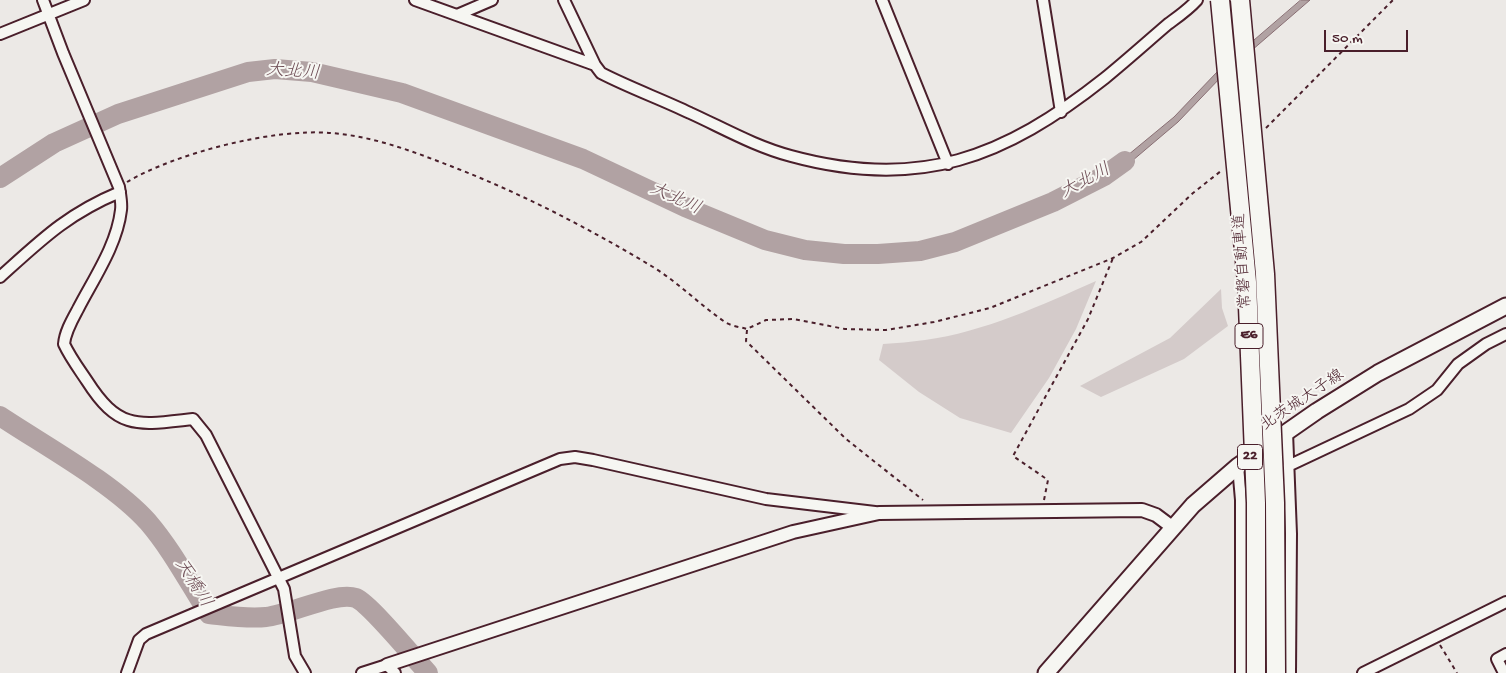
<!DOCTYPE html>
<meta charset="utf-8">
<style>
body{margin:0}
#map{position:relative;width:1506px;height:673px;overflow:hidden;background:#ece9e6;font-family:"Gochi Hand",sans-serif}
canvas{display:block}
.scale{position:absolute;left:1324px;top:30px;width:84px;height:22px;box-sizing:border-box;border:2px solid #4a1f2b;border-top:0;padding-left:6px;font-size:15px;line-height:18px;white-space:nowrap;color:#4a1f2b;-webkit-text-stroke:4px #f6f6f2;paint-order:stroke}
</style>
<div id="map">
<canvas width="1506" height="673"></canvas>
<div class="scale">50 m</div>
</div>
<script>
const ctx = document.querySelector('canvas').getContext('2d');
ctx.lineJoin = 'round';
function fillPath(path, color) { ctx.fillStyle = color; ctx.fill(path, 'evenodd'); }
function trace(path, color, width, dash) { ctx.strokeStyle = color; ctx.lineWidth = width; ctx.lineCap = dash ? 'butt' : 'round'; ctx.setLineDash(dash || []); ctx.stroke(path); }
function drawText(font, color, halo, rows, align = 'center') {
  ctx.font = font + ' "Gochi Hand","Klee One",sans-serif'; ctx.lineWidth = 4; ctx.setLineDash([]); ctx.textBaseline = 'middle'; ctx.strokeStyle = halo; ctx.fillStyle = color; for (const [text, x, y, turn = 0] of rows) {
    ctx.save(); ctx.translate(x, y); ctx.rotate((+turn || 0) * Math.PI / 180); ctx.textAlign = isNaN(turn) ? turn : align; if (halo) ctx.strokeText(text, 0, 0); ctx.fillText(text, 0, 0); ctx.restore();
  }
}
fillPath(new Path2D(`
 M 1096,281 L 1076,329 L 1049,378 L 1011,433 L 960,418 L 919,392 L 879,360 L 883,344 C 897,343 911,342 925,340 C 984,332 1042,305 1096,281 Z
 M 1221,289 L 1222,308 L 1228,326 L 1184,359 L 1101,397 L 1080,386 L 1170,338 Z`), '#d4cbca');
const water = new Path2D(`
 M 1301,0 L 1310,0 L 1222,76 L 1178,122 L 1132,161 L 1105,179 L 1102,173 L 1128,155 L 1174,117 L 1218,71 Z`);
fillPath(water, '#b1a2a3');
trace(water, '#886e73', 1);
trace(new Path2D(`
 M 0,178 L 54,143 L 118,114 L 248,72 L 275,69 L 312,72 L 402,93 L 583,159 L 685,207 L 765,240 L 805,250 L 844,254 L 878,254 L 920,251 L 955,242 L 1053,202 L 1104,176 L 1125,161
 M 0,416 C 45,446 113,483 148,522 C 172,550 189,583 209,614 C 228,616 248,619 266,617 C 290,615 335,591 356,598 C 370,604 415,659 428,673`), '#b1a2a3', 20);
const minor = new Path2D(`
 M 43,0 L 63,53 L 119,187 C 120,194 122,203 121,210 C 117,245 94,278 78,309 C 72,320 65,332 64,344 C 70,357 79,369 87,381 C 119,431 138,425 193,419 L 206,435 L 284,589 L 295,656 L 305,673
 M 415,0 L 595,65
 M 564,0 L 595,65 L 601,73 C 630,88 661,99 690,113 C 723,128 756,147 791,156 C 919,191 1004,158 1105,78 C 1127,60 1147,42 1168,24 C 1179,16 1188,10 1197,0
 M 882,0 L 948,164
 M 1043,0 L 1061,112
 M 457,15 L 492,0
 M 0,34 L 84,0
 M 0,277 C 41,240 67,214 120,192
 M 1287,432 L 1291,534 L 1290,673
 M 1238,466 L 1241,500 L 1241,673
 M 1288,466 L 1409,409 L 1437,390 L 1458,364 L 1486,344 L 1506,334
 M 127,673 L 139,640 L 146,634 L 560,459 L 575,457 L 593,460 L 766,499 L 875,512
 M 362,673 L 387,665 L 395,673
 M 1363,673 L 1506,602
 M 1504,673 L 1497,659 L 1506,654`);
const tertiary = new Path2D(`
 M 387,665 L 793,532 L 879,513 L 1142,510 L 1156,515 L 1172,527`);
const primary = new Path2D(`
 M 1046,673 L 1193,505 L 1238,466 L 1317,411 L 1378,373 L 1506,306`);
trace(minor, '#4a1f2b', 14);
trace(tertiary, '#4a1f2b', 16);
trace(primary, '#4a1f2b', 19);
trace(new Path2D(`
 M 1266,128 L 1393,0
 M 127,182 C 176,153 274,128 331,133 C 369,136 404,148 440,162 C 515,190 585,226 653,267 C 679,283 700,305 725,322 C 731,326 740,327 747,329 L 766,320 L 793,319 L 845,329 L 886,330 L 934,322 L 990,308 L 1113,258 L 1141,242 L 1193,193 L 1221,171
 M 747,330 L 746,341 L 846,439 L 923,500
 M 1044,500 L 1048,480 L 1013,456 L 1088,319 L 1113,258
 M 1440,645 L 1457,673`), '#4a1f2b', 2, [4, 4]);
trace(minor, '#f6f6f2', 10);
trace(tertiary, '#f6f6f2', 12);
trace(primary, '#f6f6f2', 15);
const motorwayBridge = new Path2D(`
 M 1220,0 L 1247,282 L 1256,503 L 1256,673
 M 1240,0 L 1265,274 L 1275,503 L 1276,673`);
trace(motorwayBridge, '#4a1f2b', 21, []);
trace(motorwayBridge, '#f6f6f2', 18);
for (const [x, y, w] of [
 [1249,336,28],
 [1250,457,25]
]) { const box = new Path2D(); box.roundRect(x - w / 2, y - 12.5, w, 25, 4); ctx.fillStyle = '#f6f6f2'; ctx.fill(box); trace(box, '#4a1f2b', 1); }
drawText('bold 15px', '#4a1f2b', null, [
 ["E6",1249,336],
 ["22",1250,457]
]);
drawText('16px', '#4a1f2b', '#f6f6f2', [
 ["常磐自動車道",1244,261,-94],
 ["北茨城大子線",1303,401,-34]
]);
drawText('italic 18px', '#6e4d55', '#f6f6f2', [
 ["大北川",293,73,4],
 ["大北川",1086,182,-28],
 ["大北川",675,200,24],
 ["天橋川",192,584,58]
]);
</script>
